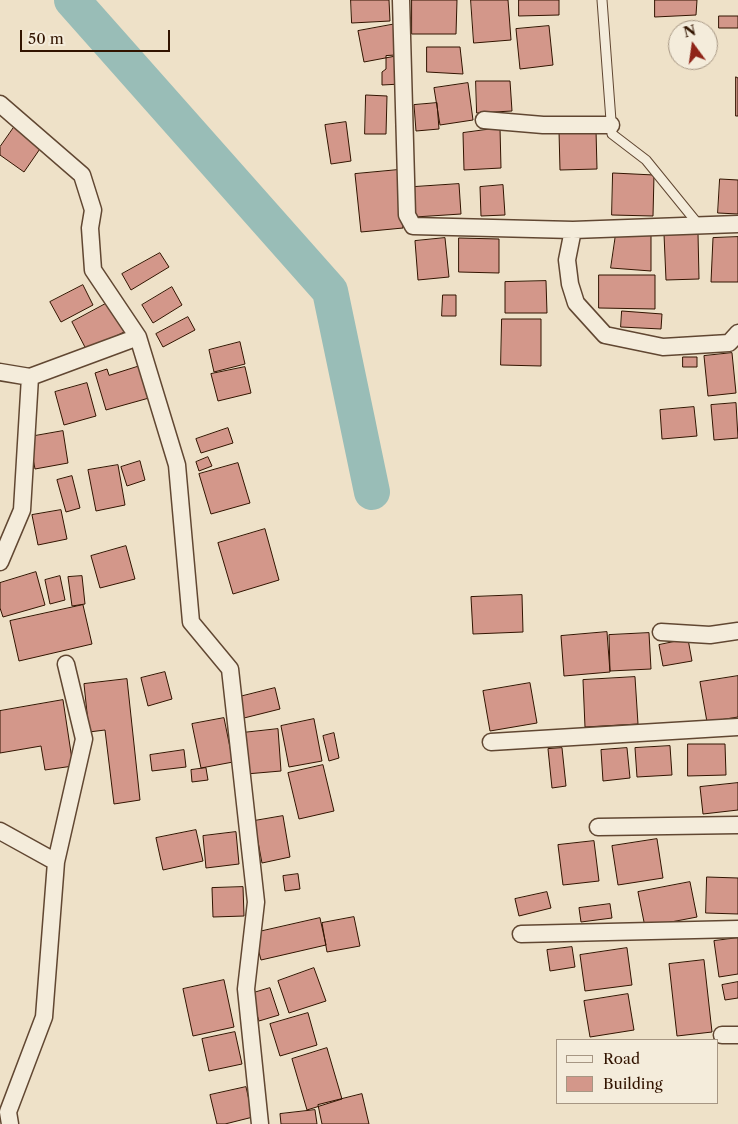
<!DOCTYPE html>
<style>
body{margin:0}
#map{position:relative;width:738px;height:1124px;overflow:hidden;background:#eee1c8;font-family:"Libre Caslon Text",serif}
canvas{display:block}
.legend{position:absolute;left:556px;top:1039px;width:162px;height:65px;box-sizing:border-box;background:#f4ecdb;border:1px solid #a69683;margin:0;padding:6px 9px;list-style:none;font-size:15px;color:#321400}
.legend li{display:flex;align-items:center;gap:10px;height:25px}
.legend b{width:25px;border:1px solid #a69683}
.north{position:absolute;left:668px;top:20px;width:50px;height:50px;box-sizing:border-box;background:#f4ecdb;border:1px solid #a69683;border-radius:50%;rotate:346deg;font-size:14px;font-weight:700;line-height:20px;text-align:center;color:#321400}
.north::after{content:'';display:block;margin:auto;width:18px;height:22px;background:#8f2418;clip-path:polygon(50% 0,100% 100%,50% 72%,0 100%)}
.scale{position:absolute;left:20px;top:30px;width:150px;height:22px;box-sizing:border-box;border:2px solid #321400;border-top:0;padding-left:6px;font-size:15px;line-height:18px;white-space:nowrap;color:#321400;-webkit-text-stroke:4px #f4ecdb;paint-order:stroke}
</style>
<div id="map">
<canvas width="738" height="1124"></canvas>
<ul class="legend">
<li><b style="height:6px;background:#f4ecdb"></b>Road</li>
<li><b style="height:14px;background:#d3978a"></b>Building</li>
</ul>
<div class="north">N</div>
<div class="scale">50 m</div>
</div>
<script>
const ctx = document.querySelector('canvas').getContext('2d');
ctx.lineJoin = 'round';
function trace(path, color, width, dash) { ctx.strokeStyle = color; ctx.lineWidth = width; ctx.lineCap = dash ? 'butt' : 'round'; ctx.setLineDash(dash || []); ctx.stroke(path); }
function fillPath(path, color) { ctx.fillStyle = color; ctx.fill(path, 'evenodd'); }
trace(new Path2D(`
 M 72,0 L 330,291 L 372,492`), '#99bdb7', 36);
const building = new Path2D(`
 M 351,0 L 389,0 L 390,21 L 352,23 Z
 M 412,0 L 457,0 L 456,34 L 412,34 Z
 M 471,0 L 508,0 L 511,40 L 474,43 Z
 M 519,0 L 559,0 L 559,15 L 519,16 Z
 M 655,0 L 697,0 L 696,15 L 655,17 Z
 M 719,16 L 738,16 L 738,28 L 719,28 Z
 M 396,24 L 401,55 L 364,62 L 358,31 Z
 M 549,26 L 553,65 L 520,69 L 516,29 Z
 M 427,47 L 460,47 L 463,74 L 427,72 Z
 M 401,55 L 401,84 L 382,85 L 382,72 L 386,69 L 386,56 Z
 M 736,77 L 738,78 L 738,116 L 736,116 Z
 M 476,81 L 510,81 L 512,111 L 477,113 Z
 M 468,83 L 473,120 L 440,125 L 434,88 Z
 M 366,95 L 387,96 L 386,134 L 365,134 Z
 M 437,103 L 439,129 L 416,131 L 414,105 Z
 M 346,122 L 351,161 L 331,164 L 325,125 Z
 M 17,123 L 44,143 L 24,172 L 0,155 L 0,147 Z
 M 500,128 L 501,168 L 464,170 L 463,133 Z
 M 596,130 L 597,169 L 560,170 L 559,131 Z
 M 398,170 L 403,228 L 361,232 L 355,174 Z
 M 613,173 L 654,175 L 653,216 L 612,215 Z
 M 720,179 L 738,180 L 738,214 L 718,213 Z
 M 459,184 L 461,214 L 415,217 L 414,187 Z
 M 503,185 L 505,215 L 481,216 L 480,187 Z
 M 698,233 L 699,279 L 666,280 L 664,234 Z
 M 616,234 L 651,234 L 651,271 L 611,268 Z
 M 738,237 L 738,282 L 711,282 L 713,238 Z
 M 445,238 L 449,277 L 418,280 L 415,241 Z
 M 459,238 L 499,239 L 499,273 L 459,272 Z
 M 160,253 L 169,267 L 131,290 L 122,274 Z
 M 599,275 L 655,275 L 655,309 L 599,308 Z
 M 546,281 L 547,313 L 505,313 L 505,282 Z
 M 83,285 L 93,305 L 61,322 L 50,302 Z
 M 172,287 L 182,305 L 153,323 L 142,305 Z
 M 443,295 L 456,295 L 456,316 L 442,316 Z
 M 111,301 L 126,331 L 87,351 L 72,322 Z
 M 622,311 L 662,314 L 661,329 L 621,327 Z
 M 188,317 L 195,330 L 163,347 L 156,334 Z
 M 502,319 L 541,319 L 541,366 L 501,365 Z
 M 240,342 L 245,364 L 214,372 L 209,350 Z
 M 732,353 L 736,393 L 708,396 L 704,356 Z
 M 683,357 L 697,357 L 697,367 L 683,367 Z
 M 140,366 L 149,398 L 106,410 L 95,373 L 107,369 L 109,375 Z
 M 245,367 L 251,393 L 218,401 L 211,374 Z
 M 87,383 L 96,416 L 64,425 L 55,392 Z
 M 736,403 L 738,438 L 714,440 L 711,405 Z
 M 694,407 L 697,436 L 662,439 L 660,410 Z
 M 228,428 L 233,443 L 201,453 L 196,439 Z
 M 63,431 L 68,463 L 35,469 L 29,437 Z
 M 208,457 L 212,466 L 199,471 L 196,462 Z
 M 140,461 L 145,480 L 127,486 L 121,467 Z
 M 238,463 L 250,503 L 211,514 L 199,474 Z
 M 118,465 L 125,505 L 96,511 L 88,470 Z
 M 72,476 L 80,508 L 66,512 L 57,480 Z
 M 61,510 L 67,539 L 38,545 L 32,515 Z
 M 265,529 L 279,580 L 233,594 L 218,543 Z
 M 126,546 L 135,579 L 100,588 L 91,556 Z
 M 36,572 L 45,605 L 3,617 L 0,608 L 0,583 Z
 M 60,576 L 65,600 L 50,604 L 45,580 Z
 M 82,576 L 85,604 L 72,606 L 68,577 Z
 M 522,595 L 523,632 L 473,634 L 471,597 Z
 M 83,605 L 92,644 L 19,661 L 10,621 Z
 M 607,632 L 610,672 L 564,676 L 561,636 Z
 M 649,633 L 651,669 L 610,671 L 609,635 Z
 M 688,639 L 692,661 L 663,666 L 659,645 Z
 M 165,672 L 172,699 L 148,706 L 141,678 Z
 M 738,676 L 738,717 L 707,722 L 700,682 Z
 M 635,677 L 638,724 L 585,727 L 583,680 Z
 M 127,679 L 140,800 L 114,804 L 105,730 L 89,732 L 84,684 Z
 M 530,683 L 537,723 L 490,731 L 483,691 Z
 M 275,688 L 280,709 L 244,718 L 239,697 Z
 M 63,700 L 73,766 L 45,770 L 41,746 L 0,753 L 0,711 Z
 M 224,718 L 233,762 L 201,768 L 192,724 Z
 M 314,719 L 322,761 L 289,767 L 281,726 Z
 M 278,729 L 281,771 L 246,774 L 242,733 Z
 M 334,733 L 339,758 L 329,761 L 323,736 Z
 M 688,744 L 725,744 L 726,775 L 688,776 Z
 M 670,746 L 672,775 L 637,777 L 635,748 Z
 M 562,748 L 566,786 L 552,788 L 548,749 Z
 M 627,748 L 630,778 L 603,781 L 601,750 Z
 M 184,750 L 186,767 L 152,771 L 150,755 Z
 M 323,765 L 334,811 L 299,819 L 288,773 Z
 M 206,768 L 208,780 L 192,782 L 191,770 Z
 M 738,783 L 738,810 L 703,814 L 700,787 Z
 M 283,816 L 290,857 L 262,863 L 254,821 Z
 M 196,830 L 203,861 L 163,870 L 156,838 Z
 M 236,832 L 239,864 L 206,868 L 203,836 Z
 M 657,839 L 663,878 L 618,885 L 612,846 Z
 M 594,841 L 599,881 L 563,885 L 558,845 Z
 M 298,874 L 300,889 L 285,891 L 283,876 Z
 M 707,877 L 738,878 L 738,914 L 706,913 Z
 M 690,882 L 697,917 L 645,927 L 638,892 Z
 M 243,887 L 244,916 L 213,917 L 212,888 Z
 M 547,892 L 551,908 L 519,916 L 515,899 Z
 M 610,904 L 612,918 L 581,922 L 579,908 Z
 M 354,917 L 360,946 L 327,952 L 322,923 Z
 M 320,918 L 326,945 L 261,960 L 254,933 Z
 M 738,938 L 738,974 L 719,977 L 714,941 Z
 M 572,947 L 575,967 L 550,971 L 547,950 Z
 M 627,948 L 632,985 L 585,991 L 580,955 Z
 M 704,960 L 712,1032 L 677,1036 L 669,964 Z
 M 314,968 L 326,1001 L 289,1013 L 278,981 Z
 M 224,980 L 234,1027 L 193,1036 L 183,989 Z
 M 738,982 L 738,998 L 725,1000 L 722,985 Z
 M 270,988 L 279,1015 L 259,1021 L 250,994 Z
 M 628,994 L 634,1030 L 590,1037 L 584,1001 Z
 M 308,1013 L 317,1045 L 280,1056 L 270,1024 Z
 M 235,1032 L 242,1064 L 209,1071 L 202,1039 Z
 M 327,1048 L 342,1099 L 307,1110 L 292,1059 Z
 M 246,1087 L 253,1117 L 225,1124 L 217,1124 L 210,1095 Z
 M 362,1094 L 369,1124 L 322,1124 L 318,1105 Z
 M 315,1110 L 317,1124 L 281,1124 L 280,1114 Z`);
fillPath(building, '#d3978a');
trace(building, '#321400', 1);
const service = new Path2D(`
 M 602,0 L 612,134 L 646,160 L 698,224`);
const minor = new Path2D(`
 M 401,0 L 407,215 L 413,226 L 573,230 L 738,224
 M 0,104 L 82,175 L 93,210 L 90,228 L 93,270 L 138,337 L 177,465 L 191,622 L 230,669 L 256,902 L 246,989 L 260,1124
 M 484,120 L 543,125 L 611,125
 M 573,230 L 567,260 L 570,284 L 576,303 L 605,335 L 663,347 L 729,343 L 738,333
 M 0,372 L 30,377 L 138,337
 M 0,562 L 22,510 L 30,377
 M 661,632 L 710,635 L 738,631
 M 491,742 L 738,727
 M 598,827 L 738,825
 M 0,831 L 56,862
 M 521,934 L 738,929
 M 722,1035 L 738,1035
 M 10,1124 L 8,1112 L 44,1017 L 56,862 L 84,739 L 66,664`);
trace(service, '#614732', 11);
trace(minor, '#614732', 19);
trace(service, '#f4ecdb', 9);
trace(minor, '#f4ecdb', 16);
</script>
